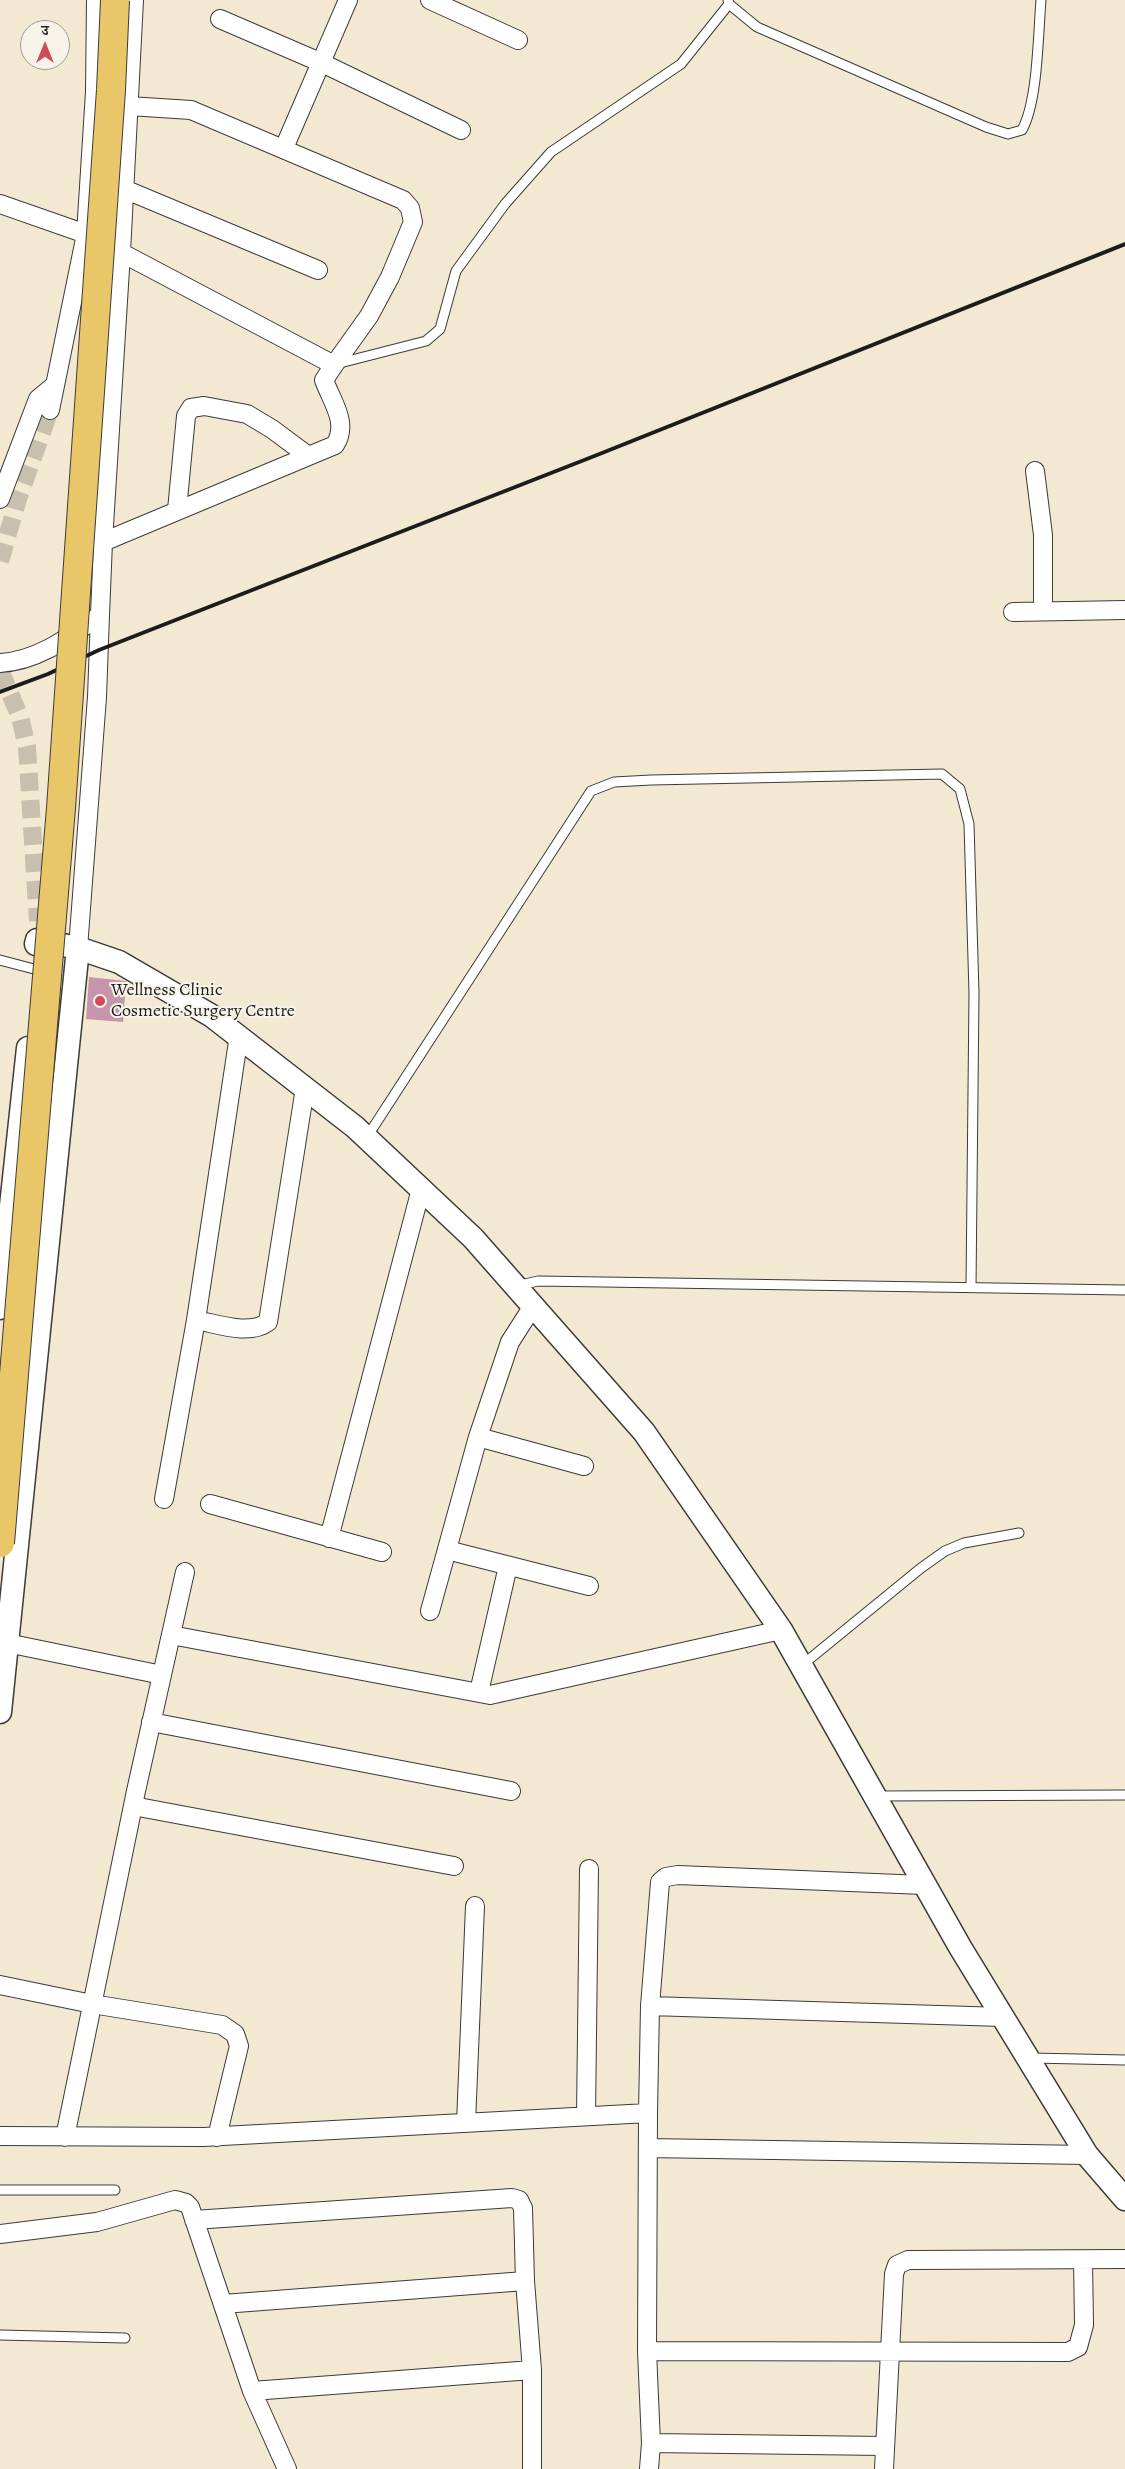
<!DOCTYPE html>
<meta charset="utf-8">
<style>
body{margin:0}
#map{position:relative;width:1125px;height:2469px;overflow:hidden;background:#f3e8d2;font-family:Alegreya,"Noto Serif Devanagari",serif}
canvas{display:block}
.north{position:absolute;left:20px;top:20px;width:50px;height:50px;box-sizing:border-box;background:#f7f3e8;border:1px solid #9f9d96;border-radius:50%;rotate:0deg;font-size:14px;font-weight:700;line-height:20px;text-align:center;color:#1c1c1c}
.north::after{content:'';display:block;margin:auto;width:18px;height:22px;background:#d1495b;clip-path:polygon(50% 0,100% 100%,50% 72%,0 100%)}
</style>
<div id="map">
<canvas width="1125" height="2469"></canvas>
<div class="north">उ</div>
</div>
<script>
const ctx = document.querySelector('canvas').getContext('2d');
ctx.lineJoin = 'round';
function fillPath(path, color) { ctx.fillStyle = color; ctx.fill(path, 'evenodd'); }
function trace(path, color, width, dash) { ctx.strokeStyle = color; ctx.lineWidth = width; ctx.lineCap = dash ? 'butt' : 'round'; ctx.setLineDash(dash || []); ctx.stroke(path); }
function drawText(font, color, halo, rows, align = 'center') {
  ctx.font = font + ' Alegreya,serif'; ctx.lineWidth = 4; ctx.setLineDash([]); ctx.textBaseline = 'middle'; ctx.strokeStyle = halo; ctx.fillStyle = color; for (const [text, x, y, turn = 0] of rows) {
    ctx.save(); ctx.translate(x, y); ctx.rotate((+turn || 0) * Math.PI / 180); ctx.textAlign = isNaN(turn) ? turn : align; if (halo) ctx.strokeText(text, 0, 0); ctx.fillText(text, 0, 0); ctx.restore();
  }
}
fillPath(new Path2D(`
 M 89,977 L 126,981 L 123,1022 L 86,1019 Z`), '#c495ab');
trace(new Path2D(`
 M 0,561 L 18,499 L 50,410
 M 0,670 L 20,717 L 27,747 L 38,921`), '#c8bfae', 18, [18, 9]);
const service = new Path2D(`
 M 728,0 L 729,4 L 757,27 L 986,127 L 1008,134 L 1022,130 C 1038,101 1038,35 1041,0
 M 336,364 L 426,341 L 440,329 L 456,271 L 505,204 L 551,152 L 681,64 L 729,4
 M 0,960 L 34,969
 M 367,1137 L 591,791 L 614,782 L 651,780 L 942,774 L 960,789 L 969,824 L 974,993 L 971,1287
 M 516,1286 L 538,1281 L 1125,1290
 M 801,1666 L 921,1568 L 945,1551 L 964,1543 L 1019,1533
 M 875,1796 L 1125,1795
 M 1031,2058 L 1125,2060
 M 0,2190 L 115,2190
 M 0,2335 L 125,2338`);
const minor = new Path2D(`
 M 430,0 L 518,40
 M 220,19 L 322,63 L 461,130
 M 284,148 L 348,0
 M 124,189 L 318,270
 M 0,204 L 86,234 L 334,365 L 369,316 L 390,277 L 413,222 L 410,208 L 403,200 L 191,110 L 129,106
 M 50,410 L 86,234 L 95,92 L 96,0
 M 1035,471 L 1043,535 L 1043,611
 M 0,499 L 38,399 L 55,385
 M 177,510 L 186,416 L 191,408 L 204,406 L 247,414 L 272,429 L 307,455
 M 103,542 L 335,445 C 349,423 332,402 324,380 L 334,365
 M 1013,612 L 1125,610
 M 0,663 C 39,661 70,636 100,615 L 103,542 L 121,253 L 134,0
 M 78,948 L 97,697 L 100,615
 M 196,1320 C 218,1324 249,1336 268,1322 L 305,1088
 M 478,1437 L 584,1466
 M 164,1499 L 196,1320 L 239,1035
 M 210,1504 L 382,1552
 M 329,1538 L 421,1189
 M 447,1550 L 589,1586
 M 430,1611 L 478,1437 L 510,1342 L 533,1306
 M 171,1635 L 490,1695 L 781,1630
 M 7,1643 L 162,1675
 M 479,1692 L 508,1566
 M 151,1722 L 511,1791
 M 133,1806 L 454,1866
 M 0,1985 L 92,2004 L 222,2025 L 235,2034 L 239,2046 L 217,2137
 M 650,2006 L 1003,2017
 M 586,2116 L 589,1869
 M 466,2123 L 475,1906
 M 0,2136 L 204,2137 L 648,2113
 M 65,2137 L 136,1791 L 185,1572
 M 648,2148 L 1087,2155
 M 194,2220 L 512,2198 L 519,2200 L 523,2208 L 525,2281 L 532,2370 L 532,2469
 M 0,2234 L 97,2222 L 175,2200 L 186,2203 L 190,2207 L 252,2391 L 287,2469
 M 223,2304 L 525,2281
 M 647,2351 L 1068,2352 L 1078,2347 L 1084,2325 L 1083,2260
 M 252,2391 L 532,2370
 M 651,2443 L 884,2446
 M 649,2469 L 651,2443 L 647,2351 L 648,2113 L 650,2006 L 660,1882 L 666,1877 L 678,1875 L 924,1885
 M 884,2469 L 894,2274 L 897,2265 L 908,2260 L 1125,2259`);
const tertiary = new Path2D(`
 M 36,944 L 37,940 L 78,948 L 119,962 L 212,1016 L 355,1127 L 473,1238 L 644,1432 L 781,1630 L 960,1947 L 1087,2155 L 1125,2199
 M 0,1308 L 28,1048
 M 0,1712 L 78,948`);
trace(service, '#3c3b37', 11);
trace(minor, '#3c3b37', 20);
trace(tertiary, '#3c3b37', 25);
trace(service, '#fff', 9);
trace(minor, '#fff', 18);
trace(tertiary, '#fff', 22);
trace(new Path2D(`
 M 0,692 L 48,674 L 99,650 L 597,455 L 1125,244`), '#1c1c1c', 4);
const primaryBridge = new Path2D(`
 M 0,1543 L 61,808 L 111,90 L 115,0`);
trace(primaryBridge, '#3c3b37', 30, []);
trace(primaryBridge, '#e9c769', 28);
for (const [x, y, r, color] of [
 [100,1001,6,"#d1495b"]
]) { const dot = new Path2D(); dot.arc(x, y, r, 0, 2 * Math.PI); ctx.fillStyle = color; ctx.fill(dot); trace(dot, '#f7f3e8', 2); }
drawText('18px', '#1c1c1c', '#f7f3e8', [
 ["Wellness Clinic",111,991],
 ["Cosmetic Surgery Centre",111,1012]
], 'left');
</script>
